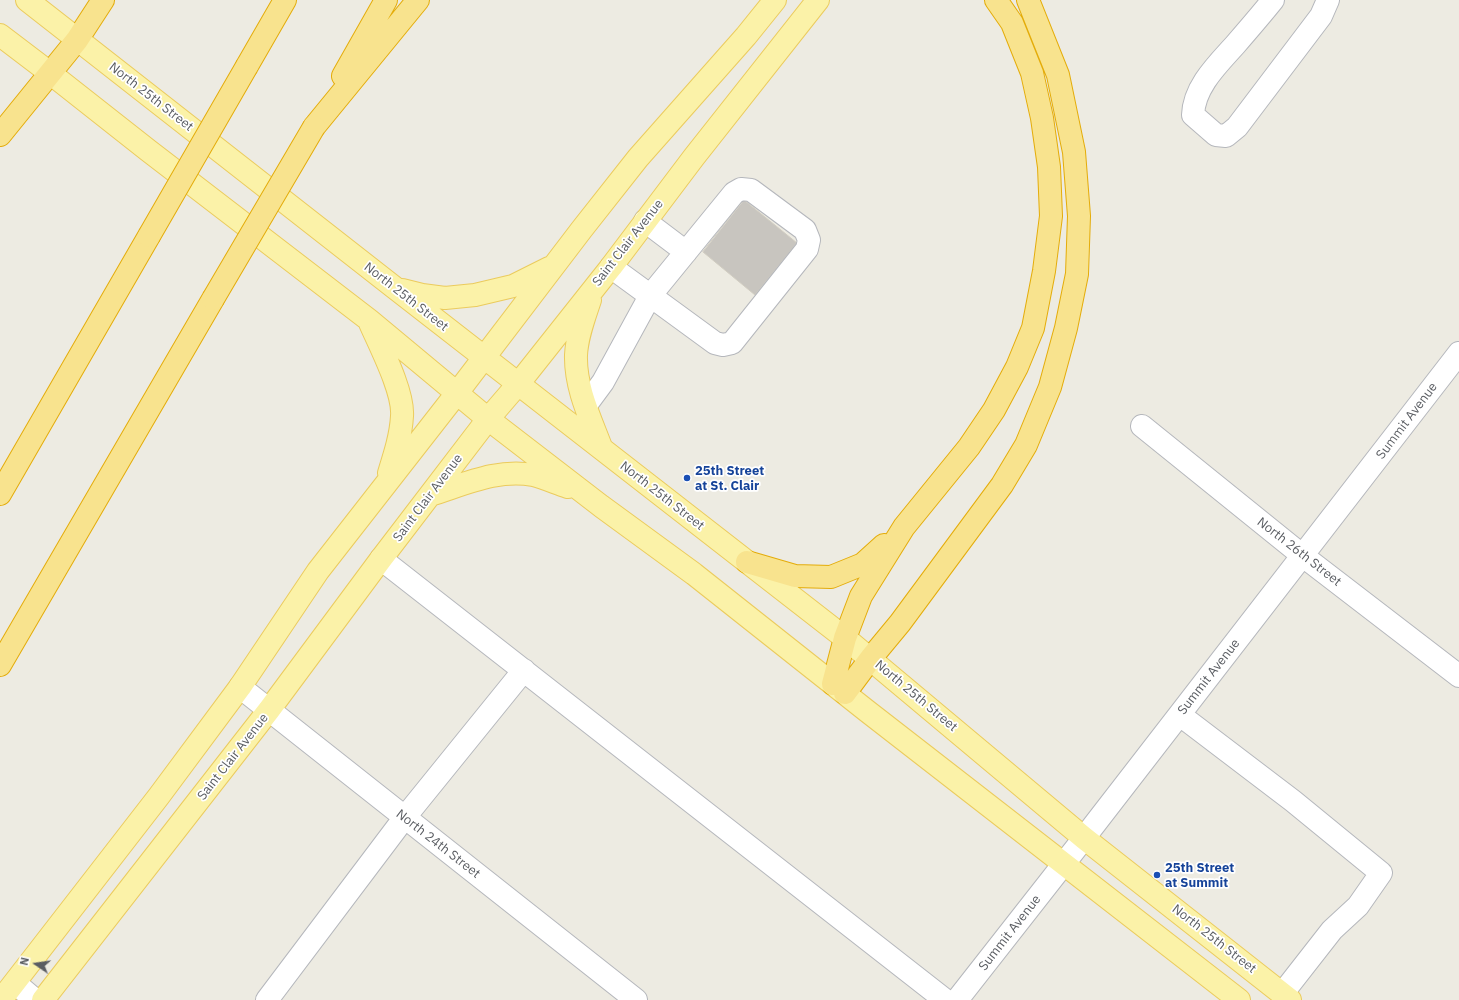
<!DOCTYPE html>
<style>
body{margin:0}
#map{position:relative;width:1459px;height:1000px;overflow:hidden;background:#edebe2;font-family:"IBM Plex Sans",sans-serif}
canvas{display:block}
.north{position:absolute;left:16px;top:944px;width:40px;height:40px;-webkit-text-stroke:3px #fff;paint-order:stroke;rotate:283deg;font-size:11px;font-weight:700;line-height:16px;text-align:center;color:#5a5d62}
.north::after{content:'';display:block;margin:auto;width:14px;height:18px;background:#5a5d62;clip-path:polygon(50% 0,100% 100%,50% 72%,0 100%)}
</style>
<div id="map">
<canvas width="1459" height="1000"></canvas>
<div class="north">N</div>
</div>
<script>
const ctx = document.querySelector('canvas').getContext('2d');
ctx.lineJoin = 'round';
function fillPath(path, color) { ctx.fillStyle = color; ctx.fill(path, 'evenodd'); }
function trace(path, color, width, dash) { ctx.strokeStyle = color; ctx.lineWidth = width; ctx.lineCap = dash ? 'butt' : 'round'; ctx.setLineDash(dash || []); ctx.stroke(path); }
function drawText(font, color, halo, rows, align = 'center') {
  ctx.font = font + ' "IBM Plex Sans",sans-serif'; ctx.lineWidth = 3.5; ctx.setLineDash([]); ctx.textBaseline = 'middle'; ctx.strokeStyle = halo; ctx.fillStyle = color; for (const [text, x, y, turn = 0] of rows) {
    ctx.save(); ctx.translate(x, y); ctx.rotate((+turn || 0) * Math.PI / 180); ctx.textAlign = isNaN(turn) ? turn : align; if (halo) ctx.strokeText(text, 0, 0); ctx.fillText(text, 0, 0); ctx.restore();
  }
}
const building = new Path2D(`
 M 744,200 L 797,243 L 755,295 L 703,252 Z`);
fillPath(building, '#c8c5bf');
trace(building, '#d1cdc1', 1);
const minor = new Path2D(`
 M 1273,0 C 1261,15 1248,30 1235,45 C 1217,65 1194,87 1193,115 L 1216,135 L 1226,136 L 1237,127 L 1321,16 L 1328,0
 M 645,221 L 686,252
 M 586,405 L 603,382 L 650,296 L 734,193 L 741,189 L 751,190 L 805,230 L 809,240 L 807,249 L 732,343 L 723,345 L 715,343 L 611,267
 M 1142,426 L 1303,556 L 1459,676
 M 381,559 L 945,1000
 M 240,687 L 636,1000
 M 1180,715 L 1293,801 L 1381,873 L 1358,906 L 1332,930 L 1282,994
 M 15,983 L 35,1000
 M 267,1000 L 405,817 L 524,670
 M 957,1000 L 1084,838 L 1459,353`);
const major = new Path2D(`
 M 27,0 L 395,288 L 845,638 L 1084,838 L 1290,1000
 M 0,35 L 50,73 L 149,151 L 369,320 L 488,419 L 601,506 L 694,574 L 867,711 L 1239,1000
 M 402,290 L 422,295 L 445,298 L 475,295 L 513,286 L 549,268
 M 590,300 C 584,318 577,336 576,355 C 575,387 590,418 601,447
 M 370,323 C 380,346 404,392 402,416 C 401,435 395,454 389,473
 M 430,495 C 463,485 498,468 533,475 C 544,478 556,483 568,487
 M 1,1000 L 159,796 L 240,687 L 318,571 L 457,393 L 582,229 L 638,158 L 746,36 L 775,0
 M 43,1000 L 269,710 L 381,559 L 488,419 L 519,383 L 611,267 L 694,157 L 818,0`);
const highway = new Path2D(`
 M 247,66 L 285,0
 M 343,76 L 386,0
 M 314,127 L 418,0
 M 0,135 L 77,40 L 103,0
 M 0,494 L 149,236
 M 747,562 L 795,576 L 831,577 L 863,564 L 884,545
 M 0,665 L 213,299
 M 833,684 L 845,638 L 861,596 L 904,527 L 969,447 L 994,410 L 1017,367 L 1033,328 L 1044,271 L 1051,216 L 1049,167 L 1042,118 L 1032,73 L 1012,23 L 996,0
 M 845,693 L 871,658 L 900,623 L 1002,485 L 1026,445 L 1050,387 L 1066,328 L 1077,274 L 1079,216 L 1074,152 L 1058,75 L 1028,0`);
trace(minor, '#b5b7bc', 24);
trace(major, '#ebcb5d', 24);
trace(highway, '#e4ac0a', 24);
trace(minor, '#fff', 22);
trace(major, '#fbf2a8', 22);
trace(highway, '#f8e38e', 22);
const highwayBridge = new Path2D(`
 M 149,236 L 247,66
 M 213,299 L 314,127`);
trace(highwayBridge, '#e4ac0a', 24, []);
trace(highwayBridge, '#f8e38e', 22);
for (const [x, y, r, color] of [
 [687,478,4,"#1a4fb4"],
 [1157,875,4,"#1a4fb4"]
]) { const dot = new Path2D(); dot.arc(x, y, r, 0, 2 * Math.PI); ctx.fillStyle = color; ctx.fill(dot); trace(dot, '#fff', 1.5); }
drawText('13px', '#5a5d62', '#fff', [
 ["North 25th Street",151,97,38],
 ["Saint Clair Avenue",628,243,-52],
 ["North 25th Street",406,297,38],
 ["Summit Avenue",1407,421,-53],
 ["North 25th Street",662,496,38],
 ["Saint Clair Avenue",428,498,-53],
 ["North 26th Street",1299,552,38],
 ["Summit Avenue",1209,677,-52],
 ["North 25th Street",916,696,40],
 ["Saint Clair Avenue",233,757,-52],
 ["North 24th Street",438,844,38],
 ["Summit Avenue",1010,933,-52],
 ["North 25th Street",1214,939,38]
]);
drawText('bold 13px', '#164399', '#fff', [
 ["25th Street",695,471],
 ["at St. Clair",695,486],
 ["25th Street",1165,868],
 ["at Summit",1165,883]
], 'left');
</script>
